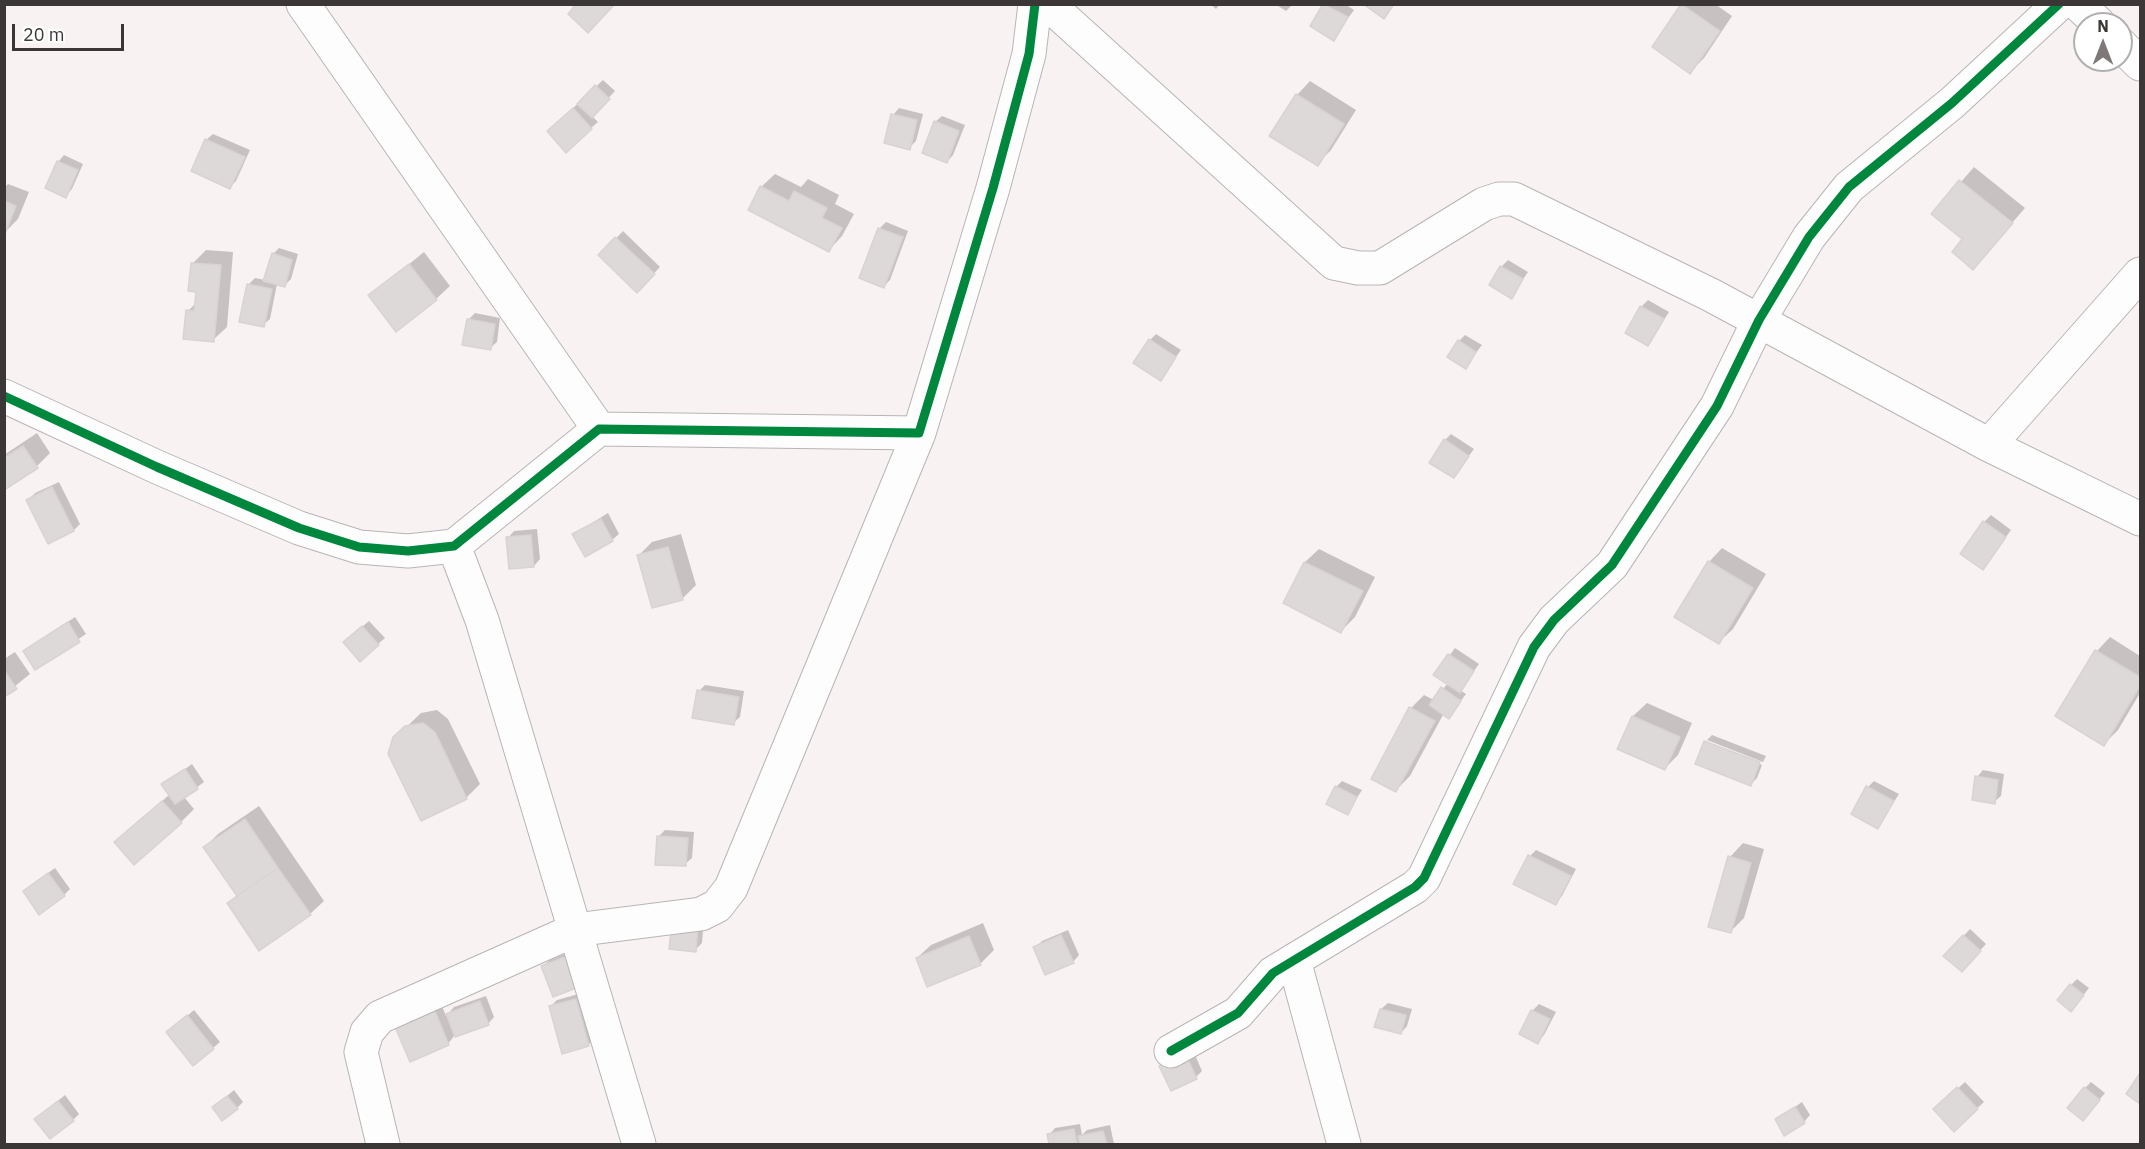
<!DOCTYPE html>
<style>
body{margin:0}
#map{position:relative;width:2145px;height:1149px;overflow:hidden;background:#f9f2f2;font-family:"IBM Plex Sans",sans-serif}
canvas{display:block}
.frame{position:absolute;inset:0;border:6px solid #3c3737;pointer-events:none}
.north{position:absolute;left:2073px;top:12px;width:60px;height:60px;box-sizing:border-box;background:#fff;border:2px solid #b1afaf;border-radius:50%;rotate:0deg;font-size:16px;font-weight:700;line-height:24px;text-align:center;color:#3c3737}
.north::after{content:'';display:block;margin:auto;width:21px;height:27px;background:#7e7878;clip-path:polygon(50% 0,100% 100%,50% 72%,0 100%)}
.scale{position:absolute;left:12px;top:24px;width:112px;height:27px;box-sizing:border-box;border:3px solid #3c3737;border-top:0;padding-left:8px;font-size:18px;line-height:21px;white-space:nowrap;color:#3c3737;-webkit-text-stroke:4px #fff;paint-order:stroke}
</style>
<div id="map">
<canvas width="2145" height="1149"></canvas>
<div class="frame"></div>
<div class="north">N</div>
<div class="scale">20 m</div>
</div>
<script>
const ctx = document.querySelector('canvas').getContext('2d');
ctx.lineJoin = 'round';
function fillPath(path, color) { ctx.fillStyle = color; ctx.fill(path, 'evenodd'); }
function trace(path, color, width, dash) { ctx.strokeStyle = color; ctx.lineWidth = width; ctx.lineCap = dash ? 'butt' : 'round'; ctx.setLineDash(dash || []); ctx.stroke(path); }
fillPath(new Path2D(`
 M 1210,4 L 1220,4 L 1216,9 Z
 M 1275,4 L 1293,4 L 1286,11 Z
 M 1325,4 L 1345,4 L 1354,10 L 1333,39 L 1312,26 Z
 M 1683,4 L 1715,4 L 1732,16 L 1704,58 L 1690,72 L 1654,47 Z
 M 603,80 L 615,91 L 592,116 L 598,122 L 591,128 L 555,125 Z
 M 1310,81 L 1356,110 L 1331,150 L 1317,164 L 1297,95 Z
 M 899,108 L 923,114 L 916,141 L 909,148 L 893,115 Z
 M 942,116 L 965,125 L 953,155 L 947,162 L 935,122 Z
 M 213,134 L 250,150 L 236,181 L 230,187 L 206,140 Z
 M 64,155 L 83,164 L 72,189 L 65,196 L 58,162 Z
 M 1974,167 L 2025,208 L 1973,268 L 1964,239 L 1933,214 Z
 M 775,174 L 801,187 L 808,179 L 839,195 L 835,204 L 854,214 L 842,236 L 829,250 L 761,187 Z
 M 8,184 L 29,192 L 18,219 L 5,232 L 4,188 Z
 M 886,222 L 908,231 L 890,280 L 884,286 L 879,229 Z
 M 623,231 L 660,267 L 637,291 L 600,255 Z
 M 279,248 L 298,254 L 291,279 L 284,286 L 277,284 L 270,319 L 263,325 L 248,285 L 255,278 L 265,280 L 273,254 Z
 M 206,250 L 233,252 L 227,327 L 213,340 L 188,311 L 196,303 L 197,290 L 192,264 Z
 M 424,252 L 450,286 L 436,299 L 370,296 Z
 M 1508,260 L 1528,272 L 1511,297 L 1501,267 Z
 M 1648,300 L 1669,312 L 1648,344 L 1641,307 Z
 M 475,313 L 500,318 L 497,342 L 490,348 L 468,320 Z
 M 1156,334 L 1181,350 L 1160,379 L 1150,340 Z
 M 1465,335 L 1482,345 L 1465,367 L 1459,341 Z
 M 37,433 L 50,453 L 37,466 L 4,488 L 4,455 Z
 M 1451,434 L 1474,449 L 1454,476 L 1445,440 Z
 M 59,482 L 80,524 L 74,530 L 28,500 L 35,493 Z
 M 608,513 L 619,534 L 612,540 L 574,534 Z
 M 1991,515 L 2011,530 L 1983,568 L 1984,522 Z
 M 537,529 L 540,559 L 534,566 L 508,538 L 514,531 Z
 M 681,534 L 696,585 L 682,599 L 638,556 L 652,542 Z
 M 1722,548 L 1766,574 L 1733,629 L 1719,642 L 1709,562 Z
 M 1319,549 L 1375,577 L 1355,617 L 1341,631 L 1285,602 L 1305,562 Z
 M 75,617 L 86,634 L 35,668 L 25,651 Z
 M 369,621 L 385,638 L 378,644 L 351,636 Z
 M 2110,637 L 2140,656 L 2140,693 L 2118,730 L 2104,744 L 2057,715 L 2097,651 Z
 M 1455,648 L 1479,664 L 1460,690 L 1466,694 L 1449,717 L 1444,713 L 1410,776 L 1396,790 L 1411,708 L 1424,695 L 1434,700 L 1448,683 L 1435,675 Z
 M 15,652 L 30,674 L 4,695 L 4,659 Z
 M 705,685 L 744,691 L 740,717 L 733,723 L 699,691 Z
 M 1647,703 L 1692,723 L 1678,755 L 1665,768 L 1619,748 L 1633,716 Z
 M 437,710 L 448,719 L 480,784 L 466,798 L 395,738 L 421,713 Z
 M 1712,735 L 1766,756 L 1763,762 L 1707,740 Z
 M 1706,740 L 1706,743 L 1762,765 L 1757,778 L 1750,785 L 1697,763 Z
 M 192,764 L 204,782 L 184,797 L 194,809 L 181,822 L 116,842 L 170,794 L 163,785 Z
 M 1983,770 L 2004,774 L 2001,796 L 1994,802 L 1977,777 Z
 M 1342,781 L 1362,790 L 1347,813 L 1336,787 Z
 M 1874,781 L 1899,794 L 1877,828 L 1868,787 Z
 M 259,806 L 324,901 L 310,914 L 228,904 L 237,895 L 205,847 L 218,834 Z
 M 665,830 L 694,832 L 692,858 L 685,864 L 658,837 Z
 M 1743,843 L 1764,849 L 1744,918 L 1730,932 L 1730,857 Z
 M 1536,850 L 1576,869 L 1562,896 L 1556,903 L 1530,856 Z
 M 55,868 L 70,889 L 64,895 L 31,885 Z
 M 704,919 L 702,943 L 695,950 L 671,948 Z
 M 983,923 L 994,950 L 980,964 L 917,958 L 931,945 Z
 M 1970,929 L 1986,944 L 1962,970 L 1945,956 Z
 M 1068,930 L 1079,955 L 1073,962 L 1035,948 L 1042,941 Z
 M 574,950 L 584,979 L 543,966 L 550,960 Z
 M 2077,979 L 2089,988 L 2077,1003 L 2071,985 Z
 M 582,993 L 595,1038 L 588,1045 L 551,1006 L 557,1000 Z
 M 486,996 L 494,1017 L 488,1024 L 454,1036 L 448,1044 L 397,1028 L 442,1006 L 446,1016 L 454,1007 Z
 M 1388,1003 L 1412,1009 L 1407,1026 L 1401,1033 L 1381,1009 Z
 M 1539,1004 L 1556,1012 L 1544,1035 L 1537,1042 L 1532,1011 Z
 M 194,1010 L 220,1042 L 213,1048 L 168,1032 Z
 M 1192,1048 L 1202,1071 L 1196,1077 L 1172,1089 Z
 M 1965,1082 L 1984,1102 L 1954,1130 L 1935,1109 Z
 M 2091,1082 L 2105,1093 L 2089,1112 L 2085,1088 Z
 M 234,1090 L 243,1102 L 237,1108 L 214,1107 Z
 M 65,1095 L 79,1114 L 73,1120 L 43,1113 Z
 M 1802,1102 L 1810,1115 L 1804,1122 L 1776,1120 Z
 M 1080,1124 L 1082,1135 L 1087,1130 L 1110,1125 L 1114,1144 L 1050,1144 L 1049,1135 L 1055,1128 Z`), '#0003');
const building = new Path2D(`
 M 576,4 L 615,4 L 588,33 L 568,14 Z
 M 1323,4 L 1348,17 L 1334,41 L 1310,26 Z
 M 1363,4 L 1394,4 L 1384,19 Z
 M 1681,4 L 1720,31 L 1690,74 L 1652,47 Z
 M 595,85 L 610,99 L 592,118 L 577,104 Z
 M 1296,94 L 1344,124 L 1318,166 L 1269,136 Z
 M 573,108 L 592,129 L 566,153 L 547,131 Z
 M 891,114 L 917,120 L 910,150 L 884,143 Z
 M 934,121 L 959,131 L 947,163 L 922,153 Z
 M 205,139 L 245,157 L 230,189 L 191,171 Z
 M 57,161 L 78,170 L 66,198 L 45,188 Z
 M 1959,180 L 2013,223 L 1973,270 L 1952,252 L 1962,239 L 1931,214 Z
 M 760,186 L 789,201 L 794,191 L 827,208 L 822,218 L 842,228 L 829,252 L 748,210 Z
 M 4,201 L 16,206 L 5,234 L 4,234 Z
 M 878,228 L 903,237 L 884,288 L 859,278 Z
 M 615,237 L 655,274 L 637,293 L 598,255 Z
 M 272,253 L 292,260 L 285,287 L 263,281 Z
 M 191,263 L 221,265 L 214,342 L 183,339 L 186,310 L 194,311 L 196,292 L 188,291 Z
 M 409,264 L 437,300 L 396,332 L 368,295 Z
 M 1500,266 L 1523,279 L 1512,299 L 1489,285 Z
 M 247,284 L 272,289 L 264,327 L 239,322 Z
 M 1640,306 L 1664,319 L 1648,346 L 1625,333 Z
 M 467,319 L 495,324 L 491,350 L 462,345 Z
 M 1149,339 L 1176,357 L 1161,381 L 1133,363 Z
 M 1458,340 L 1476,352 L 1466,369 L 1447,357 Z
 M 1444,439 L 1469,456 L 1454,478 L 1429,463 Z
 M 23,446 L 38,468 L 4,490 L 4,458 Z
 M 52,487 L 74,531 L 48,544 L 26,500 Z
 M 601,519 L 613,541 L 585,557 L 572,534 Z
 M 1983,521 L 2006,537 L 1983,570 L 1960,554 Z
 M 531,535 L 534,567 L 509,569 L 506,537 Z
 M 668,547 L 683,600 L 652,608 L 637,555 Z
 M 1708,561 L 1753,588 L 1719,644 L 1674,617 Z
 M 1304,562 L 1363,591 L 1341,633 L 1283,603 Z
 M 68,622 L 80,642 L 35,670 L 23,651 Z
 M 362,626 L 379,645 L 360,662 L 343,642 Z
 M 2095,650 L 2140,677 L 2140,686 L 2104,746 L 2055,716 Z
 M 1448,654 L 1474,671 L 1460,693 L 1433,675 Z
 M 4,670 L 17,689 L 4,697 Z
 M 1441,687 L 1461,701 L 1449,719 L 1429,705 Z
 M 697,690 L 739,697 L 734,725 L 692,718 Z
 M 1409,707 L 1435,721 L 1396,792 L 1371,779 Z
 M 1632,716 L 1680,737 L 1665,770 L 1617,749 Z
 M 423,723 L 435,732 L 467,799 L 421,821 L 388,754 L 393,737 L 405,726 Z
 M 1704,741 L 1760,762 L 1751,786 L 1695,764 Z
 M 185,769 L 198,789 L 175,804 L 161,784 Z
 M 1975,776 L 1998,780 L 1995,804 L 1972,800 Z
 M 1335,786 L 1357,797 L 1348,815 L 1326,804 Z
 M 1866,786 L 1894,801 L 1878,829 L 1851,814 Z
 M 162,801 L 182,823 L 134,865 L 114,842 Z
 M 245,819 L 278,868 L 237,896 L 203,847 Z
 M 657,836 L 688,838 L 686,866 L 655,865 Z
 M 1528,855 L 1571,876 L 1556,905 L 1513,884 Z
 M 1728,856 L 1751,863 L 1731,933 L 1708,927 Z
 M 278,868 L 311,915 L 259,951 L 227,903 Z
 M 48,873 L 65,896 L 39,915 L 23,891 Z
 M 672,922 L 698,925 L 696,952 L 669,949 Z
 M 1061,935 L 1074,963 L 1045,975 L 1033,947 Z
 M 1963,935 L 1981,951 L 1962,972 L 1943,956 Z
 M 969,936 L 981,965 L 927,987 L 916,958 Z
 M 568,956 L 579,987 L 553,997 L 541,966 Z
 M 2070,984 L 2084,995 L 2071,1012 L 2057,1000 Z
 M 576,999 L 589,1046 L 562,1054 L 549,1006 Z
 M 480,1001 L 489,1025 L 455,1037 L 446,1014 Z
 M 1380,1009 L 1406,1015 L 1401,1034 L 1374,1027 Z
 M 1531,1010 L 1550,1019 L 1538,1044 L 1519,1034 Z
 M 435,1011 L 449,1045 L 410,1062 L 395,1027 Z
 M 187,1015 L 214,1049 L 193,1066 L 166,1032 Z
 M 1185,1053 L 1197,1079 L 1171,1091 L 1159,1066 Z
 M 2140,1073 L 2140,1104 L 2126,1094 Z
 M 1957,1087 L 1978,1109 L 1954,1132 L 1933,1109 Z
 M 2084,1087 L 2100,1100 L 2083,1121 L 2067,1108 Z
 M 227,1096 L 238,1109 L 222,1121 L 212,1107 Z
 M 58,1101 L 74,1121 L 50,1139 L 34,1119 Z
 M 1795,1107 L 1805,1123 L 1784,1136 L 1775,1119 Z
 M 1074,1129 L 1077,1144 L 1049,1144 L 1047,1134 Z
 M 1103,1131 L 1107,1144 L 1080,1144 L 1078,1136 Z`);
fillPath(building, '#ded9d9');
trace(building, '#d8d3d4', 1.5);
const minor = new Path2D(`
 M 303,4 L 599,429
 M 1048,4 L 1334,263 L 1358,268 L 1380,268 L 1484,204 L 1499,199 L 1514,199 L 1711,295 L 1989,445 L 2140,519
 M 2078,4 L 2099,24
 M 2121,45 L 2140,64
 M 4,396 L 157,467 L 299,528 L 359,547 L 408,551 L 454,546 L 599,429 L 919,433 L 993,188 L 1029,54 L 1035,4
 M 1989,445 L 2140,274
 M 454,546 L 482,620 L 639,1144
 M 1294,960 L 1344,1144
 M 1171,1051 L 1238,1013 L 1273,973 L 1415,887 L 1424,878 L 1534,647 L 1554,620 L 1612,565 L 1717,406 L 1759,320 L 1809,237 L 1849,187 L 1952,103 L 2059,4
 M 383,1144 L 361,1052 L 367,1032 L 380,1017 L 575,930 L 701,914 L 717,906 L 731,888 L 919,433`);
trace(minor, '#b9b4b4', 35);
trace(minor, '#fefdfd', 33);
trace(new Path2D(`
 M 4,396 L 157,467 L 299,528 L 359,547 L 408,551 L 454,546 L 599,429 L 919,433 L 993,188 L 1029,54 L 1035,4
 M 1171,1051 L 1238,1013 L 1273,973 L 1415,887 L 1424,878 L 1534,647 L 1554,620 L 1612,565 L 1717,406 L 1759,320 L 1809,237 L 1849,187 L 1952,103 L 2059,4`), '#00873e', 9);
</script>
